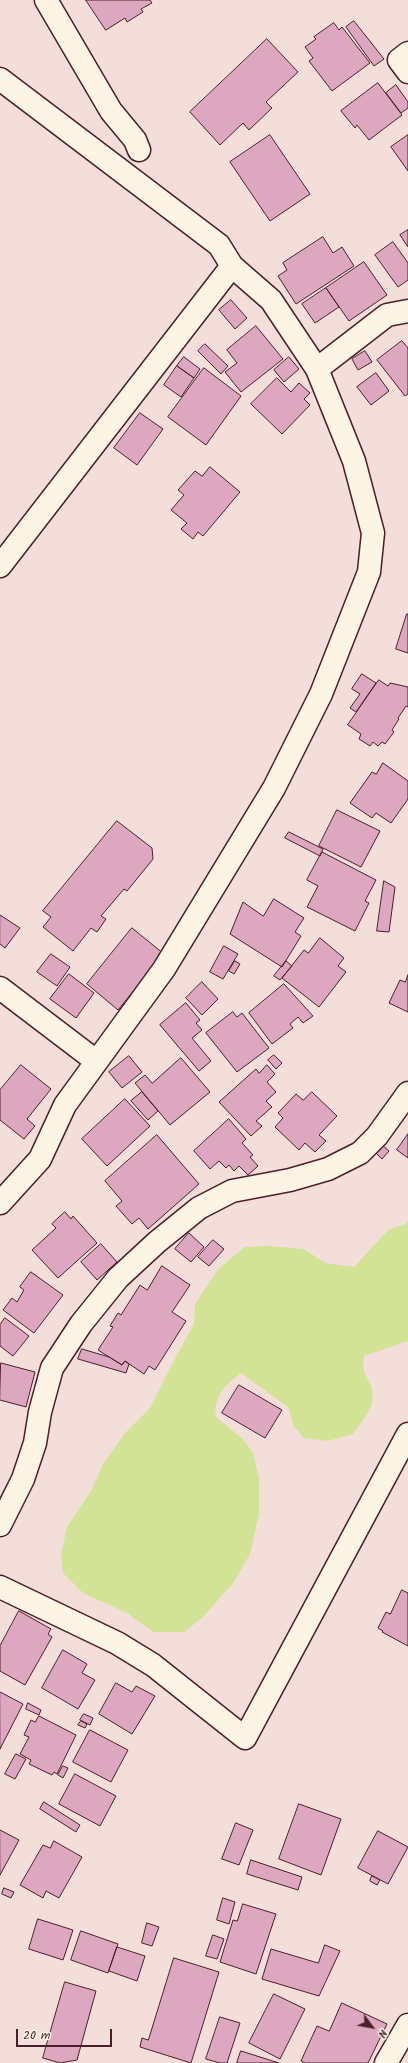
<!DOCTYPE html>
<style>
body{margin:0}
#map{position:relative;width:408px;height:2063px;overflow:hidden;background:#f3deda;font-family:Kalam,sans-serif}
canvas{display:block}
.north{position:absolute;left:352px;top:2007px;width:40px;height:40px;-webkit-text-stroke:3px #fcf5e5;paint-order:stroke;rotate:122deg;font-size:11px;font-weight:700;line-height:16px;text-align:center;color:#4a1f2b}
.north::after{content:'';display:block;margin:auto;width:14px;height:18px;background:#4a1f2b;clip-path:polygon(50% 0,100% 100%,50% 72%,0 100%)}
.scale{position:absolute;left:16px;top:2029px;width:96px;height:18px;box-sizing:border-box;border:2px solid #4a1f2b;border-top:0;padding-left:5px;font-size:12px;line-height:14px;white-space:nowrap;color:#4a1f2b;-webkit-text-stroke:3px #fcf5e5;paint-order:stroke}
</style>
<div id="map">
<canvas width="408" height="2063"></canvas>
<div class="north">N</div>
<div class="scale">20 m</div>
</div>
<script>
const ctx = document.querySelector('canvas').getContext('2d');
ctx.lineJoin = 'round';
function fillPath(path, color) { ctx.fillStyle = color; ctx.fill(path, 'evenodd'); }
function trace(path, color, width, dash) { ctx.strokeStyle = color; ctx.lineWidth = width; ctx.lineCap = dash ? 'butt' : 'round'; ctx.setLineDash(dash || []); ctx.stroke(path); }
fillPath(new Path2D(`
 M 408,1220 L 408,1341 L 364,1356 C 362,1375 365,1370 371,1386 C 378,1405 363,1419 353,1434 L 328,1441 L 304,1438 L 293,1425 L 289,1408 L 241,1373 C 224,1386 214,1395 216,1417 L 243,1439 L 253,1453 L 259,1479 L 259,1514 L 250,1554 L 234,1582 L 202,1618 L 184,1632 L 153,1632 L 127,1613 L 83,1593 L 63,1573 L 61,1554 L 67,1527 L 91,1491 L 103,1464 L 126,1432 L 150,1408 L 170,1368 L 194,1324 L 195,1304 L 219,1268 L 245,1247 L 269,1246 L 304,1249 L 325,1263 L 354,1267 L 388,1230 L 405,1224 Z`), '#d2e396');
const building = new Path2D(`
 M 86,0 L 150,0 L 152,3 L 141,9 L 143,12 L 127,22 L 125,18 L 106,30 Z
 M 354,21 L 384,59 L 374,66 L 346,27 Z
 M 334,23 L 339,30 L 342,27 L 370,63 L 332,91 L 309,61 L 313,58 L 305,47 L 316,39 L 314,37 Z
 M 267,39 L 298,72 L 266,102 L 272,108 L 249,130 L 243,123 L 220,145 L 190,112 Z
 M 378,83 L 402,115 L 369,140 L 357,125 L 355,128 L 341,111 Z
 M 396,85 L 408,102 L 408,108 L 401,113 L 386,93 Z
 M 270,135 L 310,194 L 270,221 L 230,162 Z
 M 408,135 L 408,171 L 391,147 Z
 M 408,230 L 408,247 L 400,235 Z
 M 323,237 L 333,253 L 342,247 L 354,266 L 296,304 L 278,276 L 287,270 L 283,263 Z
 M 393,242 L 408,263 L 408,280 L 398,287 L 375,255 Z
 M 364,262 L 387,295 L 349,321 L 326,288 Z
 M 326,288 L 339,307 L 315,323 L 302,304 Z
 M 231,300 L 247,318 L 235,329 L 219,310 Z
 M 256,326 L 283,359 L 241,392 L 225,372 L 237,363 L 227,350 Z
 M 402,341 L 408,348 L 408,394 L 405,396 L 377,360 Z
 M 205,344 L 228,366 L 221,374 L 198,351 Z
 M 365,351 L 372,362 L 358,370 L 352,359 Z
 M 184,357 L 200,369 L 194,378 L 177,366 Z
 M 289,357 L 299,369 L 284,382 L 274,370 Z
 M 177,366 L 194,378 L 181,397 L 164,385 Z
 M 204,368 L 241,396 L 206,445 L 168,417 Z
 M 376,373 L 389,391 L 371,405 L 357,387 Z
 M 277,378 L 291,392 L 299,383 L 310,393 L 304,399 L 310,405 L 282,434 L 251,404 Z
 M 140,413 L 163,429 L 137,465 L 114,448 Z
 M 210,467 L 240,492 L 203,536 L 198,532 L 193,539 L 181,529 L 187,523 L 171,510 L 184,495 L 178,490 L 195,471 L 202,476 Z
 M 407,614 L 408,614 L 408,653 L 396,649 Z
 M 362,674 L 376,683 L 356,712 L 350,708 L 360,694 L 352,689 Z
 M 379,680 L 388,686 L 390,683 L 408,687 L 408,707 L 406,706 L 398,718 L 399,719 L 392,730 L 394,732 L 385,744 L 382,742 L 378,746 L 373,742 L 370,746 L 359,739 L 361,734 L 348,725 Z
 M 383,763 L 408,781 L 408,799 L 391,823 L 376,813 L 372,818 L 350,803 L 372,772 L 376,774 Z
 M 337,810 L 380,831 L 361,867 L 319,846 Z
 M 117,821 L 152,848 L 153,859 L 127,891 L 124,889 L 101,916 L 106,919 L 97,932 L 91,928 L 73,951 L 43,927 L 51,917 L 43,911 Z
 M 289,832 L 323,849 L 320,856 L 285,838 Z
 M 322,852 L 376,880 L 365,901 L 369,903 L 355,931 L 307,907 L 318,886 L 307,880 Z
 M 384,881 L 395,887 L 389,932 L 377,931 Z
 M 274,899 L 304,918 L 295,932 L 301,936 L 282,967 L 230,934 L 243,902 L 263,916 Z
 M 0,915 L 20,928 L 5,948 L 0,944 Z
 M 132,928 L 164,954 L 118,1010 L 87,984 Z
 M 320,938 L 344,958 L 338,966 L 346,972 L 319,1007 L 282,978 L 304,950 L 308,953 Z
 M 224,946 L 238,954 L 223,979 L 210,972 Z
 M 51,954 L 70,967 L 57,986 L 37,972 Z
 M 235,961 L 240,964 L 234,974 L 229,971 Z
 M 286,961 L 292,966 L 280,980 L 274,976 Z
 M 69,974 L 94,993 L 76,1018 L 50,999 Z
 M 408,975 L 408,1012 L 389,1003 L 400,980 L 405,982 Z
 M 202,982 L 218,999 L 202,1015 L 186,998 Z
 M 284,984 L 313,1016 L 303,1023 L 298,1017 L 290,1024 L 293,1028 L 272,1044 L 249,1013 Z
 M 186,1003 L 200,1020 L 196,1023 L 202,1030 L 192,1038 L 211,1061 L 199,1071 L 160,1025 Z
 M 233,1012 L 237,1017 L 242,1013 L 269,1048 L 237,1072 L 206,1033 Z
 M 274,1055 L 282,1063 L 276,1069 L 268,1060 Z
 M 129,1056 L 142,1072 L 122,1088 L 109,1072 Z
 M 181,1058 L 210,1092 L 170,1125 L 135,1083 L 145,1075 L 152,1083 Z
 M 21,1065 L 51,1089 L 27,1119 L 35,1126 L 24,1139 L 0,1120 L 0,1090 Z
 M 267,1065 L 275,1074 L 267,1082 L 276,1092 L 266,1101 L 272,1107 L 256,1121 L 262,1126 L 251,1136 L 219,1102 L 256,1069 L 259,1073 Z
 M 142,1092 L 158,1111 L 148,1120 L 131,1101 Z
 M 312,1092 L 337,1116 L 319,1135 L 326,1141 L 315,1152 L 305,1143 L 299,1150 L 275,1127 L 283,1118 L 278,1113 L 296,1094 L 303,1100 Z
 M 125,1099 L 150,1126 L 107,1166 L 82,1139 Z
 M 229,1119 L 246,1139 L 242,1143 L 253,1155 L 250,1157 L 258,1166 L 248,1175 L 239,1166 L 234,1171 L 229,1165 L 226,1168 L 219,1161 L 210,1169 L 194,1151 Z
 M 408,1134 L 408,1158 L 397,1150 Z
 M 157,1135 L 199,1184 L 148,1229 L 139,1218 L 132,1224 L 116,1206 L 122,1201 L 105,1181 Z
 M 382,1145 L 389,1151 L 382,1159 L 375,1152 Z
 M 65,1212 L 71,1219 L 73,1216 L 97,1243 L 58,1278 L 32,1250 L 56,1228 L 52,1224 Z
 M 189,1233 L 204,1247 L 191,1262 L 175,1249 Z
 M 213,1240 L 224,1249 L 209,1266 L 198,1257 Z
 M 101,1244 L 117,1262 L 97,1280 L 81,1262 Z
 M 162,1266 L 190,1285 L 172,1312 L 186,1321 L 155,1370 L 149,1366 L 144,1374 L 125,1361 L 122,1365 L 98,1350 L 113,1327 L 110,1326 L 118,1313 L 121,1315 L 140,1285 L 147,1290 Z
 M 31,1272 L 63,1295 L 34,1333 L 3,1310 L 12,1298 L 17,1302 L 24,1290 L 20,1287 Z
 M 5,1318 L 29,1336 L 13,1356 L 0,1346 L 0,1325 Z
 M 82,1349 L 109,1357 L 122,1365 L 125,1361 L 129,1364 L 126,1373 L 78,1359 Z
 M 1,1363 L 35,1372 L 26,1407 L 0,1400 Z
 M 239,1385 L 282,1410 L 265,1438 L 222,1413 Z
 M 402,1590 L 408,1593 L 408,1646 L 382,1632 L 383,1631 L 378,1628 L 386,1612 L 390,1614 Z
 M 19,1611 L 51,1629 L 48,1634 L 52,1637 L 25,1685 L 0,1671 L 0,1646 Z
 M 63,1650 L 87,1664 L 82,1673 L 95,1680 L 78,1709 L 42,1688 Z
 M 116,1683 L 132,1692 L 136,1686 L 155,1696 L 132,1734 L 99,1714 Z
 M 0,1692 L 23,1704 L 0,1749 Z
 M 28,1703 L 41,1710 L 39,1715 L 26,1709 Z
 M 84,1714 L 93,1718 L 90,1725 L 80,1720 Z
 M 39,1716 L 76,1735 L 57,1774 L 54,1772 L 52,1775 L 29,1764 L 31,1760 L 20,1754 L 29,1737 L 24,1735 L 31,1720 L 35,1722 Z
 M 81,1721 L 87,1724 L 85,1728 L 78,1725 Z
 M 90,1730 L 128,1750 L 111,1782 L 73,1762 Z
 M 16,1754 L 26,1759 L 15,1779 L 5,1774 Z
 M 63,1766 L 68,1768 L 63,1778 L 58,1775 Z
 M 75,1774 L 116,1796 L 100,1826 L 59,1804 Z
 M 44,1802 L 80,1825 L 76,1832 L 40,1809 Z
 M 299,1804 L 341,1819 L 321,1875 L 279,1859 Z
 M 236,1823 L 253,1830 L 239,1865 L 222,1859 Z
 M 0,1830 L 19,1840 L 0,1875 Z
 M 378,1831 L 408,1847 L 388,1884 L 358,1868 Z
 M 54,1841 L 82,1857 L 59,1898 L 46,1891 L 43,1898 L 20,1885 L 43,1845 L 50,1848 Z
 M 251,1860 L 302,1877 L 298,1890 L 247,1874 Z
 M 372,1876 L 380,1880 L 377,1885 L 370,1881 Z
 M 4,1888 L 14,1892 L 11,1898 L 2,1894 Z
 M 223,1898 L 235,1902 L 229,1924 L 217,1920 Z
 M 243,1904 L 276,1914 L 256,1974 L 220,1962 L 233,1920 L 237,1921 Z
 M 38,1919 L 73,1930 L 63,1960 L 29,1949 Z
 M 147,1923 L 159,1927 L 152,1946 L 142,1943 Z
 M 81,1931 L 118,1944 L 108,1973 L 71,1960 Z
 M 213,1935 L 224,1939 L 217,1959 L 206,1956 Z
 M 325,1945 L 340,1951 L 319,1996 L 262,1979 L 271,1949 L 318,1963 Z
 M 117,1947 L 145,1956 L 137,1981 L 109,1971 Z
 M 174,1958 L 219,1972 L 191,2063 L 140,2047 L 142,2038 L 148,2040 Z
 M 65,1982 L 96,1991 L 77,2060 L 60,2063 L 43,2058 Z
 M 274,1994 L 305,2009 L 280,2059 L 249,2043 Z
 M 342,2003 L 387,2024 L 368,2063 L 305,2063 L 301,2061 L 317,2026 L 329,2031 Z
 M 220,2017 L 240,2023 L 227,2063 L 220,2063 L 206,2059 Z
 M 241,2051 L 279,2063 L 237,2063 Z`);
fillPath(building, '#dda7c0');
trace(building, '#4a1f2b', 1);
const minor = new Path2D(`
 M 46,0 L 111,111 L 135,140 L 139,150
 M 408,53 L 399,60 L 408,72
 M 0,79 L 219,245 L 232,266 L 271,300 L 317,369 L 354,461 L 373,533 L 369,572 L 321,694 L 274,788 L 164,969 L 65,1105 L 40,1159 L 0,1203
 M 317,369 L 387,315 L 408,311
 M 0,566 L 232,266
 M 0,1525 L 23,1479 L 35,1443 L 40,1412 L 52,1368 L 81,1324 L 118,1278 L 157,1242 L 199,1208 L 232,1191 L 290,1180 L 328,1169 L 360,1153 L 377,1136 L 408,1093
 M 0,1587 L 117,1643 L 153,1665 L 245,1738 L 408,1434
 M 386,2063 L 408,2025`);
const tertiary = new Path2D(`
 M 0,988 L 96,1061`);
trace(minor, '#4a1f2b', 25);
trace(tertiary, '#4a1f2b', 25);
trace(minor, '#fcf5e5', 22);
trace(tertiary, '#fcf5e5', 22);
</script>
